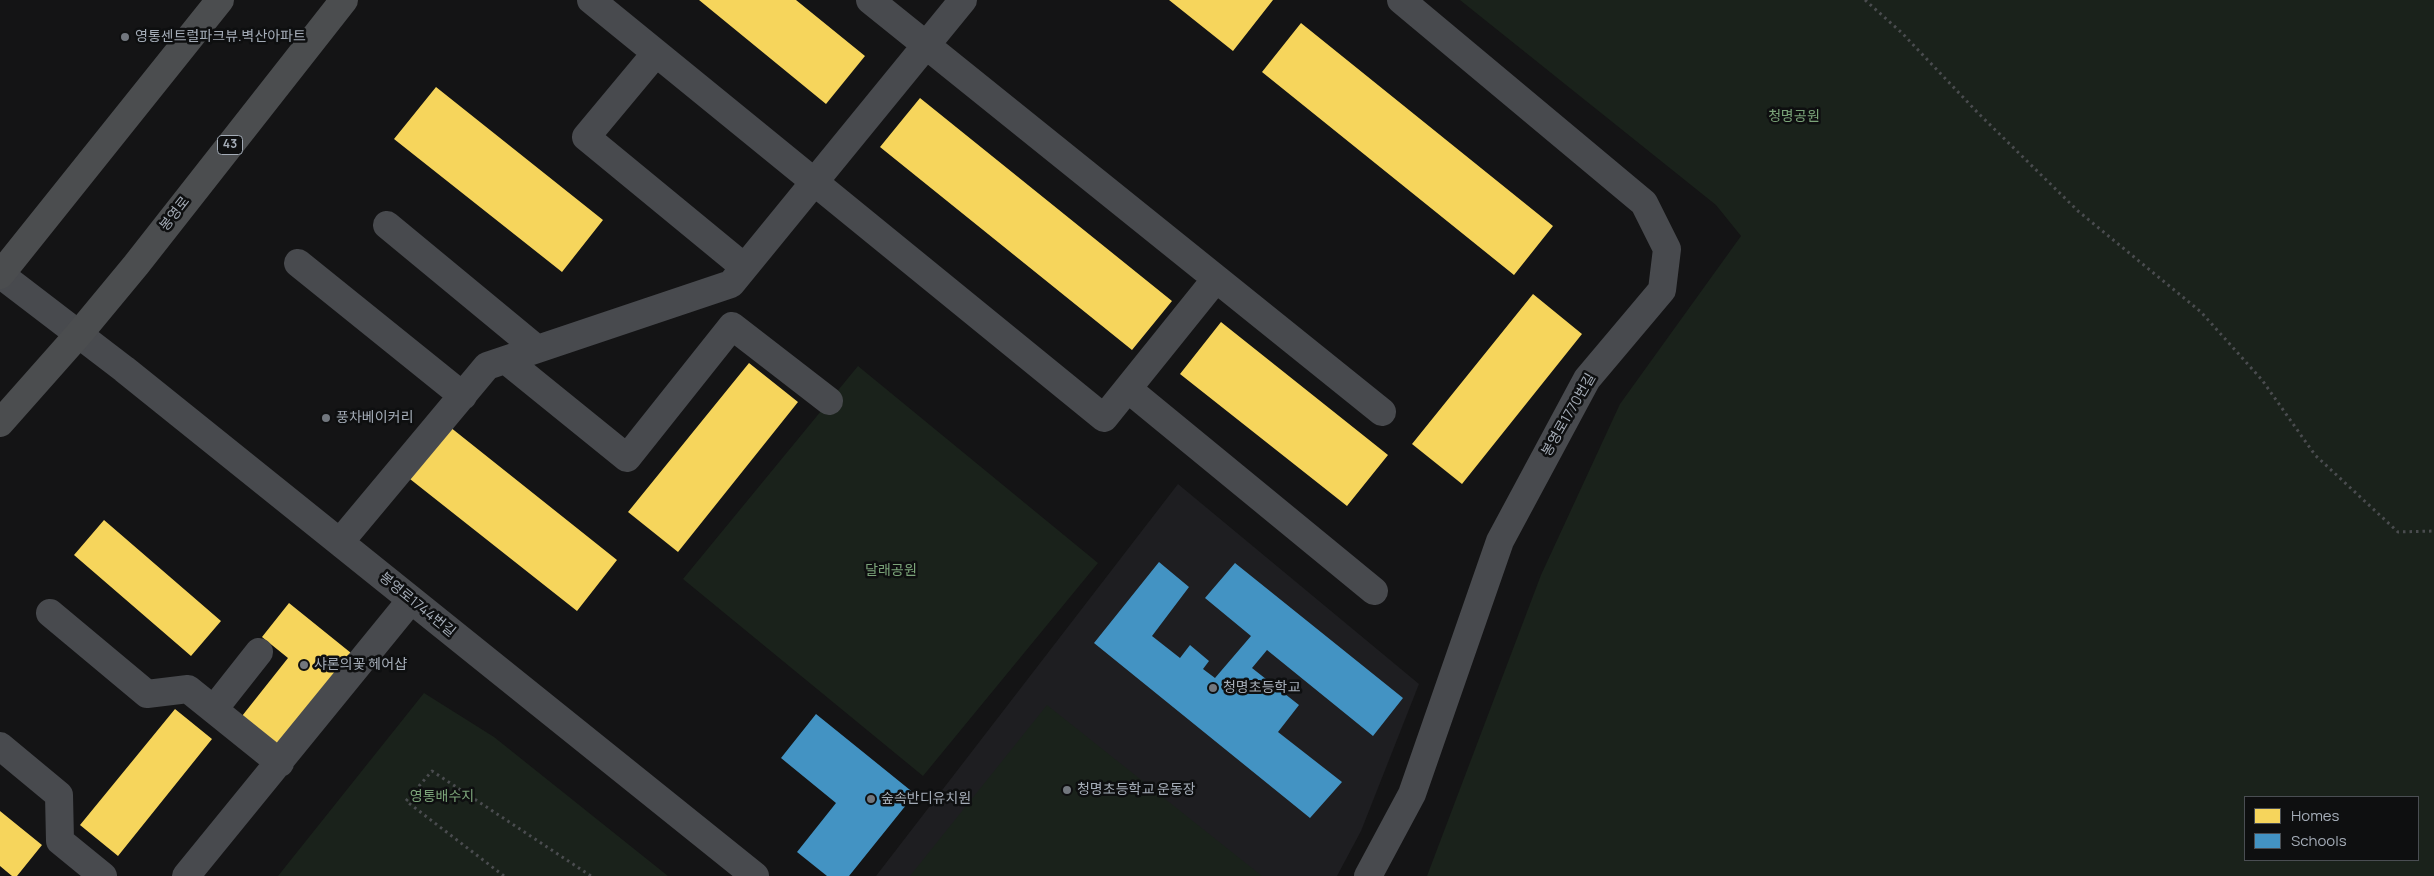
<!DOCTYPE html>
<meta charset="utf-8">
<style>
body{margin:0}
#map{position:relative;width:2434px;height:876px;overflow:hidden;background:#141415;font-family:Manrope,sans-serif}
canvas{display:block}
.legend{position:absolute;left:2244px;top:796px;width:175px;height:65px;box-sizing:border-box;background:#0e0f10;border:1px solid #4a4e53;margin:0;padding:6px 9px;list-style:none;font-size:15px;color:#a4acb7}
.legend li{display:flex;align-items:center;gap:10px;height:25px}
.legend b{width:25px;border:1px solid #4a4e53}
</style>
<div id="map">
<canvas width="2434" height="876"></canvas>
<ul class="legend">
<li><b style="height:14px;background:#f6d55c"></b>Homes</li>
<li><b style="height:14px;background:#4393c3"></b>Schools</li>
</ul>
</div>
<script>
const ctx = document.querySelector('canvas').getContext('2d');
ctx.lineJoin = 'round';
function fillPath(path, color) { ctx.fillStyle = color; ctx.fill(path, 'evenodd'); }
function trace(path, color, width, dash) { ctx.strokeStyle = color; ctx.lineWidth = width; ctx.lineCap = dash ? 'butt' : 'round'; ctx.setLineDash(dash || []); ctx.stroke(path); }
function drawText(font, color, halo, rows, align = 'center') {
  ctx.font = font + ' Manrope,"Noto Sans KR",sans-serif'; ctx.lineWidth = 5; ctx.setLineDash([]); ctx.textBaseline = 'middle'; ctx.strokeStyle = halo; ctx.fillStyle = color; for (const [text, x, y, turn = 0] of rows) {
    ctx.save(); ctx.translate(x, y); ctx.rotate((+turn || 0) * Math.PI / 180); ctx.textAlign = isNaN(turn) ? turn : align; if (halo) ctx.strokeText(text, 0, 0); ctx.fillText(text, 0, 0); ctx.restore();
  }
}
fillPath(new Path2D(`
 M 1178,484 L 1419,684 L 1361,831 L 1337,876 L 876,876 Z`), '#1e1e21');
fillPath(new Path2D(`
 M 1460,0 L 2434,0 L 2434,876 L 1427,876 L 1541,575 L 1620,404 L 1741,236 L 1716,205 ZM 2245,797 L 2418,797 L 2418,860 L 2245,860 Z
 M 858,366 L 1098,563 L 923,776 L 683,579 Z
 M 424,693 L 494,737 L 668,876 L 278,876 Z
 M 1047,705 L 1262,876 L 910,876 Z`), '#1a221b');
fillPath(new Path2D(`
 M 699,0 L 796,0 L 865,56 L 826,104 Z
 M 1169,0 L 1273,0 L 1233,51 Z
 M 1301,23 L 1553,226 L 1514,275 L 1262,72 Z
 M 436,87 L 603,220 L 562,272 L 394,139 Z
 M 920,98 L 1172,301 L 1132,350 L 880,147 Z
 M 1533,294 L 1582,334 L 1462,484 L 1412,444 Z
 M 1221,322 L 1388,455 L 1347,506 L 1180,374 Z
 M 749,363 L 798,402 L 678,552 L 628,512 Z
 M 450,427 L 617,560 L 577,611 L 410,479 Z
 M 104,520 L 221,621 L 191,656 L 74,555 Z
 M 289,603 L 351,653 L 277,744 L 242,716 L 288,658 L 262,637 Z
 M 175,709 L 212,739 L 118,856 L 80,825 Z
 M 0,811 L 42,845 L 17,876 L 12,876 L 0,866 Z`), '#f6d55c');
fillPath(new Path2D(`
 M 1159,562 L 1189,587 L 1152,636 L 1180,658 L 1190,645 L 1209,661 L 1203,669 L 1215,678 L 1251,636 L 1205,598 L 1235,563 L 1403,698 L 1373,736 L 1267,650 L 1252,668 L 1299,705 L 1278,732 L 1342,782 L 1310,818 L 1094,643 Z
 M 816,714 L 915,794 L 849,876 L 827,876 L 797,852 L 836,803 L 781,758 Z`), '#4393c3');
trace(new Path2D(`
 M 1865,0 L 1902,33 L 1978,113 L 2078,211 L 2201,312 L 2262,380 L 2315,455 L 2398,532 L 2434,531
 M 504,876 L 406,801 L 432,771 L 591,876`), '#4a4c4f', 3, [2.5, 4]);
trace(new Path2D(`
 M 591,0 L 1104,418 L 1215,280
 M 870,0 L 1382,412
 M 656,53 L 586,137 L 744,267
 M 387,225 L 537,349
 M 298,263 L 463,396
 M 0,274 L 124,369 L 755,876
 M 506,360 L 627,458 L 732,326 L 829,401
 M 1128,389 L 1374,591
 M 340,542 L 487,366 L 731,284 L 963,0
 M 50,613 L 147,694 L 188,689 L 280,763
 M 214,709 L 259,652
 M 0,746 L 59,795 L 60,841 L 103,876
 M 186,876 L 411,600
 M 1368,876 L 1412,794 L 1500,541 L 1587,379 L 1662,290 L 1667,249 L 1644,203 L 1401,0`), '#484a4e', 28);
trace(new Path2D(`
 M 0,275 L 220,0
 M 0,423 L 78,335 L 136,265 L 344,0`), '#4b4d4f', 28);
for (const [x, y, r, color] of [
 [125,37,5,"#72777e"],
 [326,418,5,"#72777e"],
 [304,665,5,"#72777e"],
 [1213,688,5,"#72777e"],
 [1067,790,5,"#72777e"],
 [871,799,5,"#72777e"]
]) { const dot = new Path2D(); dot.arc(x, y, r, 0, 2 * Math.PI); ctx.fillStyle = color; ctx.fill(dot); trace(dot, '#0e0f10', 2); }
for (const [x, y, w] of [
 [230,145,25]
]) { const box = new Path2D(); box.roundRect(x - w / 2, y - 9.5, w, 19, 4); ctx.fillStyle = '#0e0f10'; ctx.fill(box); trace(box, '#a4acb7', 1); }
drawText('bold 12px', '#a4acb7', null, [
 ["43",230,145]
]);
drawText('14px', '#a4acb7', '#0e0f10', [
 ["영통센트럴파크뷰.벽산아파트",135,37],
 ["풍차베이커리",336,418],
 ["샤론의꽃 헤어샵",314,665],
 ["청명초등학교",1223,688],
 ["청명초등학교 운동장",1077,790],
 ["숲속반디유치원",881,799]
], 'left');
drawText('14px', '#7ba479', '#0e0f10', [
 ["청명공원",1794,117],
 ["달래공원",891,571],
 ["영통배수지",442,797]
]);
drawText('14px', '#a4acb7', '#0e0f10', [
 ["봉영로",175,214,-52],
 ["봉영로1770번길",1569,415,-60],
 ["봉영로1744번길",417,605,39]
]);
</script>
